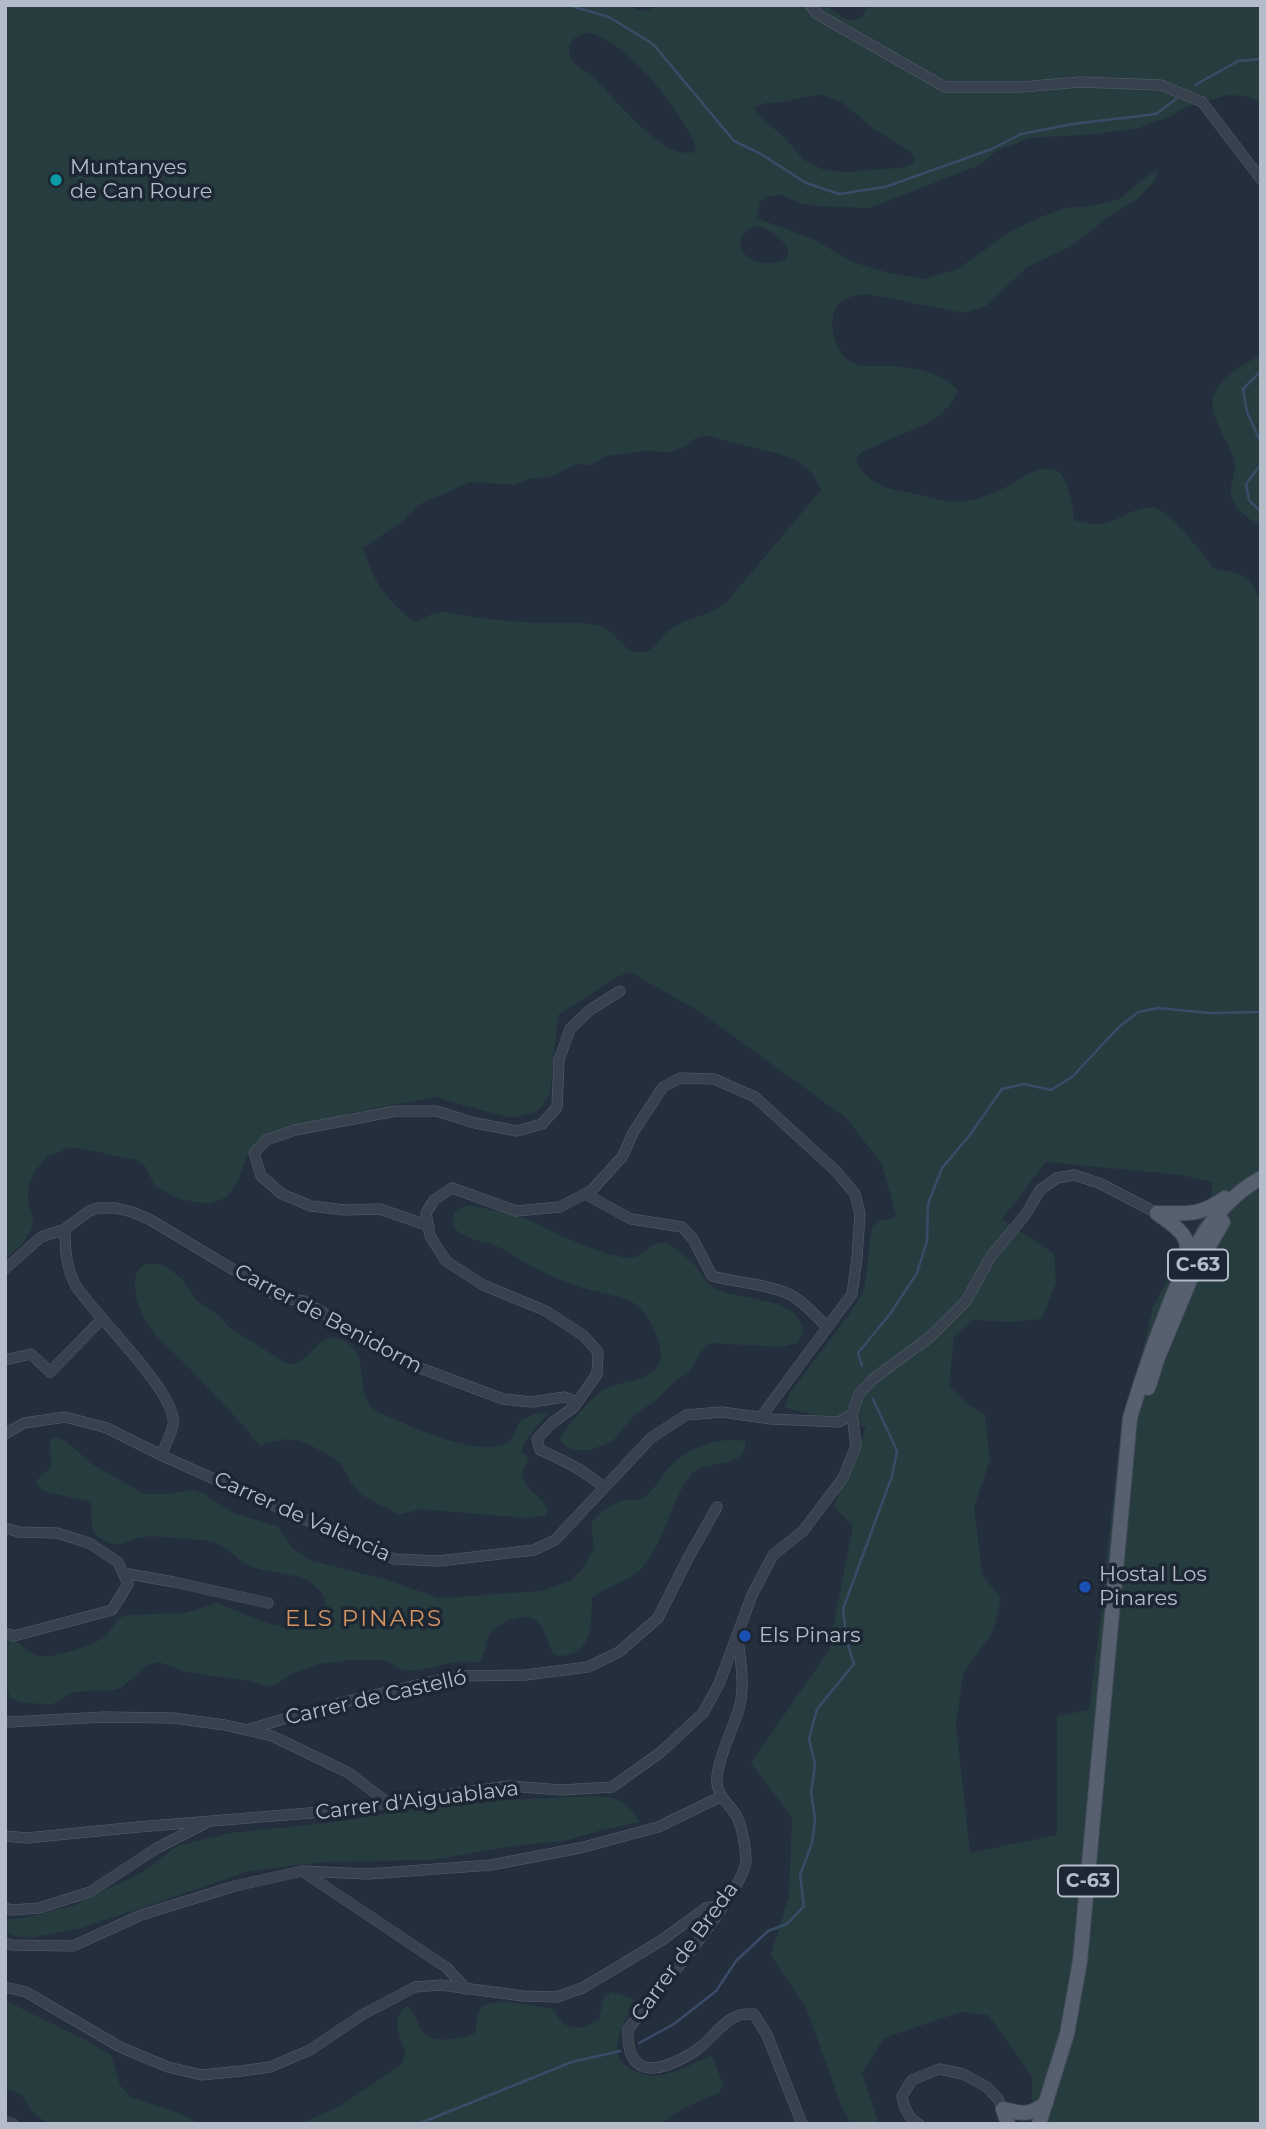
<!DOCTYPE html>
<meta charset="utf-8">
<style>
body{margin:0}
#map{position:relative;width:1266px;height:2129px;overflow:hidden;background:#242f3e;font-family:Montserrat,sans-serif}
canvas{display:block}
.frame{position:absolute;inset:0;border:7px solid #b4bcc9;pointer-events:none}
</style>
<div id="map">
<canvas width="1266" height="2129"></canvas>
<div class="frame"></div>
</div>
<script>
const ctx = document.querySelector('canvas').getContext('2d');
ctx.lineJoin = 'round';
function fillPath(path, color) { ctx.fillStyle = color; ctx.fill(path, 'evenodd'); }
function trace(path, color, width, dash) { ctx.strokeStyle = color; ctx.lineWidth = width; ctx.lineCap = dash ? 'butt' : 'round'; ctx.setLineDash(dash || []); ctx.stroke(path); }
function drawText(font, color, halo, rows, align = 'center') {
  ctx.font = font + ' Montserrat,sans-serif'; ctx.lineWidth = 7; ctx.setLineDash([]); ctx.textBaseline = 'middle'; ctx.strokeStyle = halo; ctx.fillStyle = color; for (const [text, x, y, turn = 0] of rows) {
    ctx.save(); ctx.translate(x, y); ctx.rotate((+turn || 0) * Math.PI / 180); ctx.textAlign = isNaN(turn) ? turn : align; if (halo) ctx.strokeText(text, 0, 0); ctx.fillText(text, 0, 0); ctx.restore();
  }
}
fillPath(new Path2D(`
 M 5,5 L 629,5 C 638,11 648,14 655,5 L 826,5 L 843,18 L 853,21 L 862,17 L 868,5 L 1261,5 L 1261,103 L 1246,96 L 1228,95 L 1181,109 L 1174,115 L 1139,128 L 1096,134 L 1030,138 L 996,151 L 983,163 L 975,167 L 869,208 L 818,206 L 799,203 L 782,195 L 768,196 L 760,202 L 757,218 L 817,241 L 852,262 L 889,273 L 923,279 L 956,270 L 1013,230 L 1048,214 L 1066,208 L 1092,206 L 1119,199 L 1150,174 L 1158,170 L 1155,180 L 1138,198 L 1107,218 L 1070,247 L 1027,267 L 986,306 L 964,313 L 866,294 C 856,295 844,297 837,306 C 832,313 832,323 833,331 C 842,379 873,362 905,367 C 925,370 943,375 958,390 C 947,417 923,426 898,436 C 886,440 875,447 863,451 L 856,458 C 863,479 880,487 900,491 C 924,495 950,506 974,500 C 984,497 995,493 1004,488 C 1028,476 1056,450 1068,489 C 1072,500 1073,509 1074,520 C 1082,522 1092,525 1101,524 C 1118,523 1140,501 1158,509 C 1176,517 1201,553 1214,569 C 1242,573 1248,574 1261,600 L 1261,2124 L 1032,2124 L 1032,2076 L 988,2015 L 961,2012 L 884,2038 L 862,2073 L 879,2124 L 851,2124 L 841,2105 L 807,2010 L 771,1955 L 789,1895 L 792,1817 L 751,1763 L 829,1650 L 853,1526 L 834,1507 L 866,1427 L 785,1408 L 789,1394 L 851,1312 L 864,1290 L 872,1227 L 879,1221 L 893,1219 L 896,1215 L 882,1164 L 846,1118 L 700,1012 L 630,972 L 617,977 L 558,1015 L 550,1093 L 541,1108 L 535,1112 L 518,1117 L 506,1117 L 435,1097 L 352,1113 L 261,1140 L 246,1157 L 239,1179 L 227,1197 L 209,1204 L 179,1199 L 155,1186 L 145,1166 L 136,1160 L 84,1149 L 69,1148 L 47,1157 L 34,1172 L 28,1189 L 28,1201 L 33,1219 L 31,1230 L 22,1244 L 5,1259 ZM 588,33 C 625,38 684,114 696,147 L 694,152 C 664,161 616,100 596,80 C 588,71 573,67 570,54 C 566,41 577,35 588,33 ZM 820,94 L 842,102 L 874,129 L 911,152 L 915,161 L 908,166 L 898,168 L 844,172 L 824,170 L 804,160 L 785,138 L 756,113 L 755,107 L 765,103 L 784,102 ZM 756,226 C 770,228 784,239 789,252 L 785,260 C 743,275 725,234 756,226 ZM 706,435 C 717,437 727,442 738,444 C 768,452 810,454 821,490 L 725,604 C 708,616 685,618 668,631 C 660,638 654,651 644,652 C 623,656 617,630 600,626 C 581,621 560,623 541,623 C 518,622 495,620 472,617 C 460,615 447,610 435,613 C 428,615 422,620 415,622 C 386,600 374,583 363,548 L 403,521 L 418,505 L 463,485 L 472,482 L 513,485 L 533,478 L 550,477 L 576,464 L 591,465 L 606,456 L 644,451 L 670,452 L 686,446 L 694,439 ZM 1046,1162 L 1181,1175 L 1213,1182 L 1209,1205 L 1153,1307 L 1117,1460 L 1098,1640 L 1089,1710 L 1057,1716 L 1057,1835 L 970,1853 L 956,1726 L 963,1674 L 993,1631 L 1001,1598 L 982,1575 L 974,1507 L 990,1460 L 985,1414 L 965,1402 L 949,1386 L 954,1336 L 974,1320 L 1010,1322 L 1042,1319 L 1056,1283 L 1054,1254 L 1002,1219 Z
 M 1261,355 L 1261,527 C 1251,520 1238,512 1233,501 C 1226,487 1238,474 1234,459 C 1229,443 1208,414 1213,398 C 1220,377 1244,364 1261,355 Z
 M 471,1205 L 517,1216 L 536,1223 L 563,1237 L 605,1253 L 626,1258 L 636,1257 L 655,1244 L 666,1242 C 675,1249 685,1255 692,1262 C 700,1270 704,1282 713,1287 C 737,1303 802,1293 803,1334 L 796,1343 L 781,1347 L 710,1343 L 702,1351 L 690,1370 L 671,1385 L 655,1401 L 635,1414 L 612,1442 L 590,1450 L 577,1450 L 568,1448 L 560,1440 L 562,1434 C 574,1419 586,1403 602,1391 C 618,1380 648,1384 659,1364 C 667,1348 648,1312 634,1303 C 618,1295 599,1293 583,1288 C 563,1281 542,1272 524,1262 C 514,1257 506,1250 496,1246 C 482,1241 464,1239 453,1227 L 454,1213 L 460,1208 Z
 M 145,1264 L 160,1264 L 172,1271 L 182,1279 L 197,1301 L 218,1315 L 229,1327 L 287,1364 C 310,1367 318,1328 342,1340 C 371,1353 354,1386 371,1406 C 377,1414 389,1416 399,1421 C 421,1432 485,1457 508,1443 C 515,1438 516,1426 521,1420 L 535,1414 L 548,1413 L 526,1440 L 521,1452 L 525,1454 L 529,1459 L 521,1474 C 525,1491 543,1495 548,1511 L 545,1516 L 525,1518 L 420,1509 L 399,1515 L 362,1495 L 351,1483 L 341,1463 L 312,1446 L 299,1441 L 286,1439 L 260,1445 L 252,1438 L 248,1430 C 226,1408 206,1384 184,1363 C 172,1350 157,1339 147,1323 C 138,1308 126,1275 145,1264 Z
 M 55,1437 L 66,1441 L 93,1465 L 144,1494 L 166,1494 L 192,1490 L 203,1493 L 233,1513 L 277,1526 L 293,1549 L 312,1561 L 387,1580 L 439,1598 L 541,1591 L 570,1581 L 584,1567 L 594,1548 L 591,1524 C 597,1513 614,1502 626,1500 C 632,1499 636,1501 642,1498 C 653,1493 659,1479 667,1470 C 685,1449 716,1436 745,1441 C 749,1471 703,1458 691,1475 C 669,1502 666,1540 643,1567 C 630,1582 608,1584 592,1598 C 591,1618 594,1646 571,1654 C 566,1655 560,1657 555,1655 C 551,1652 550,1646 548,1641 C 539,1612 523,1612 498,1626 C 482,1634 490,1651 479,1662 C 469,1662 459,1661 450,1663 C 435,1666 420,1672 404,1670 C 396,1669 391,1662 384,1660 L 352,1660 L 319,1664 L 291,1674 L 277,1684 L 265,1686 L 250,1681 L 185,1672 L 159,1662 L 148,1665 L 121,1688 L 114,1690 L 73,1692 L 51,1705 L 21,1702 L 10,1698 L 5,1680 L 5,1635 C 18,1640 23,1648 33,1654 C 46,1662 91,1646 103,1638 C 113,1632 114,1619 126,1615 L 186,1613 L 217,1603 C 243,1612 293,1642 318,1620 C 321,1617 325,1612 326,1607 C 327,1594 311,1580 299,1577 C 282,1572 265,1573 248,1565 C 236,1560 230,1548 218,1544 C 202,1538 181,1539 165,1537 C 158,1537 150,1536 143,1537 C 127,1540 120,1550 103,1540 C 86,1531 94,1517 90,1502 L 47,1492 L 37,1486 L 36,1481 L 51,1467 L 50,1439 Z
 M 596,1796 C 618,1797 628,1803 640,1822 L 605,1829 L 564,1841 L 513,1846 L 433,1860 L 323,1862 L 250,1871 L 82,1928 L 30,1938 L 15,1936 L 5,1932 L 5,1919 L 25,1918 L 75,1905 L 143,1872 L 177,1846 L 230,1833 L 327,1823 L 459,1802 Z
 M 612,1992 L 632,1998 L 636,2001 C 624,2023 602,2055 634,2071 C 644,2076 656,2077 666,2074 C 683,2070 697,2061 712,2056 L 723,2084 L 719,2093 L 686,2107 L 661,2124 L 299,2124 L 337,2108 L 398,2067 L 403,2061 L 405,2052 C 400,2036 390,2018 407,2006 C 415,2012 416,2022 422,2030 C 432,2045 460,2039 475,2033 C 477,2026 476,2018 479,2011 C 488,1994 537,2007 553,2009 C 557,2014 559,2020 564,2024 C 575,2031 590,2027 599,2019 L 604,1997 Z
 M 5,1999 L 26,2011 L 86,2040 L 109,2054 L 112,2058 L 120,2085 L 130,2097 L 184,2115 L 199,2124 L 50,2124 C 45,2121 39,2118 35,2114 C 22,2102 28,2092 5,2089 Z`), '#263c3f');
trace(new Path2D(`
 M 568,5 L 609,17 L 653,44 L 734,141 L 761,154 L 806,183 L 839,194 L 885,187 L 992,149 L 1021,134 L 1073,124 L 1156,114 L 1176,99
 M 1195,85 L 1238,61 L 1261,59
 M 1261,371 L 1243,389 L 1247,412 L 1261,443
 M 1261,464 L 1246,484 L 1249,500 L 1261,512
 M 862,1366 L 858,1353 L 890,1314 L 917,1273 L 927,1241 L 928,1204 L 942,1168 L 969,1136 L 1002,1089 L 1024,1084 L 1051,1090 L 1072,1077 L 1118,1028 L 1138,1012 L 1158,1008 L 1209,1013 L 1261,1012
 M 639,2043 L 674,2024 L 716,1991 L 736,1961 L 768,1931 L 787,1924 L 804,1906 L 800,1875 L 812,1843 L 815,1819 L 811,1793 L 815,1764 L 809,1739 L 817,1709 L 854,1664 L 847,1642 L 843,1609 L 892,1476 L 897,1451 L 873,1399
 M 418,2124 L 572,2062 L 620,2051`), '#394c67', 2.5);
const minor = new Path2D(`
 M 810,5 L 817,14 L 945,87 L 1021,87 L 1080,82 L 1161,85 L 1202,102 L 1261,179
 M 585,1194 L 631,1219 L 682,1227 L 693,1239 L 712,1276 C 737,1283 764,1283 789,1294 C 803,1301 816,1316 827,1327
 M 429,1226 L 380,1209 L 345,1210 L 311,1206 L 282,1194 L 261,1176 L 254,1153 L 266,1140 L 295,1130 L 396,1111 L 436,1111 L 475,1123 L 517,1131 L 542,1124 L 557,1107 L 559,1060 L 570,1029 L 590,1010 L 620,991
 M 5,1269 L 41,1237 L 65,1229
 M 5,1360 L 31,1354 L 50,1372 L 102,1319
 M 5,1434 L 24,1423 L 65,1417 L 107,1428 L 167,1458 L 394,1559 L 439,1561 L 534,1550 L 555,1540 L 651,1438 L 686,1415 L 722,1412 L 771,1419 L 839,1422 L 852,1414
 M 161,1455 C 165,1446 171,1435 173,1425 C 179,1394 95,1316 76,1286 C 66,1268 65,1249 65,1229 L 89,1211 L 98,1208 L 116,1208 L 132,1212 L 149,1219 L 279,1297 L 304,1301 L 372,1343 L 420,1368 L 503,1399 L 531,1402 L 565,1397 L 577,1402
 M 603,1487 C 584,1470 563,1460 540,1450 L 537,1439 L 552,1423 L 574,1407 L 597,1374 L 598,1352 L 584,1336 L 546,1311 L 483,1285 L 446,1261 L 430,1236 L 426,1213 L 434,1200 L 452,1188 L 516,1211 L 560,1207 L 592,1190 L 622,1157 L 634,1131 L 663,1087 L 680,1078 L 714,1079 L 755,1097 L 836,1171 L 855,1194 L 860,1214 L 857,1258 L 852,1294 L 761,1417
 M 5,1528 L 19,1532 L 57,1533 L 89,1543 L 118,1562 L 128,1584 L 112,1610 L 14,1636 L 5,1633
 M 123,1573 L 174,1582 L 268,1603
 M 738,1640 C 741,1662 745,1688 739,1709 C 732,1731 720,1753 717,1776 C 715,1796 729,1802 737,1817 C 743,1829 745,1846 746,1859 C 748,1887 650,2001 628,2029 C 626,2082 662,2072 695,2051 C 711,2041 719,2024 737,2016 C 742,2013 748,2014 754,2014 L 767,2035 L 802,2124
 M 5,1721 L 10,1722 L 104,1717 L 173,1718 L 225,1725 L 272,1736 L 349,1773 L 388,1803
 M 246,1730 L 340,1703 L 455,1676 L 525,1675 L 588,1667 L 619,1652 L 658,1618 L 687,1560 L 717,1507
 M 5,1836 L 27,1838 L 138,1827 L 322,1812 L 509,1786 L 561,1790 L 612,1787 L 661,1752 L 703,1713 L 719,1684 L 752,1595 L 773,1555 L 803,1531 L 843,1478 L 856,1446 L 852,1414 L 859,1394 L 873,1379 L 930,1337 L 966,1301 L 991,1256 L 1026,1214 L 1040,1190 L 1057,1178 L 1074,1175 L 1099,1183 L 1157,1213
 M 302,1871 L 447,1968 L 466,1989
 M 5,1908 L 12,1910 L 39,1908 L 90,1892 L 157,1848 L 204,1824
 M 5,1943 L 12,1945 L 73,1946 L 141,1915 L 235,1886 L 302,1871 L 368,1874 L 491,1865 L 580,1848 L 658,1827 L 720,1797
 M 5,1987 L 26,1992 L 120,2047 L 168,2067 L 202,2075 L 241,2071 L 270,2067 L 310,2050 L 362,2015 L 415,1987 L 441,1985 L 523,1996 L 557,1997 L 582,1988 L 611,1971 L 662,1940 L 706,1908 L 724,1905
 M 5,2121 L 13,2124
 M 919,2124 C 908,2119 904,2107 902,2096 L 912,2080 L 939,2069 L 963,2074 L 987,2087 L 998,2099 L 1003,2109`);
const primary = new Path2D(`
 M 1157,1213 C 1172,1225 1194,1235 1185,1257
 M 1157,1213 C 1189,1213 1197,1217 1225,1198
 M 1148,1388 L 1158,1357 L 1193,1273 L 1223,1222
 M 1008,2124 L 1003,2109 C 1022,2114 1029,2116 1046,2103
 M 1039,2124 L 1067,2034 L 1080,1961 L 1130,1418 C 1140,1385 1150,1354 1163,1321 C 1183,1267 1207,1208 1261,1178`);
trace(minor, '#565f6c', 11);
trace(primary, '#414a57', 16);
trace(minor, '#38414e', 10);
trace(primary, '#56606e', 14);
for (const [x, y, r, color] of [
 [56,180,7,"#0f9aa8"],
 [1085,1587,7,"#1a4fb4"],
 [745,1636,7,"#1a4fb4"]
]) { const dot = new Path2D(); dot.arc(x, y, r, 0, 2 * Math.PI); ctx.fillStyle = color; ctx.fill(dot); trace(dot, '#1d2633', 2.5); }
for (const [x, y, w] of [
 [1198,1265,60],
 [1088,1881,60]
]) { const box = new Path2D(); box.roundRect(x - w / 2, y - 15.5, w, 31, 5); ctx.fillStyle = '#1d2633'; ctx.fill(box); trace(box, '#b4bcc9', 2); }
drawText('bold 19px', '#b4bcc9', null, [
 ["C-63",1198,1265],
 ["C-63",1088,1881]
]);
drawText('21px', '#b4bcc9', '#1d2633', [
 ["Muntanyes",70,168],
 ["de Can Roure",70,192],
 ["Hostal Los",1099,1575],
 ["Pinares",1099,1599],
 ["Els Pinars",759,1636]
], 'left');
drawText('21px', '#b4bcc9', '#1d2633', [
 ["Carrer de Benidorm",328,1319,28],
 ["Carrer de València",302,1517,24],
 ["Carrer de Castelló",376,1698,-13],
 ["Carrer d'Aiguablava",417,1801,-7],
 ["Carrer de Breda",685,1952,-54]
]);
ctx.letterSpacing = '2px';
drawText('23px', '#d59563', '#1d2633', [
 ["ELS PINARS",364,1619]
]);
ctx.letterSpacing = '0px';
</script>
